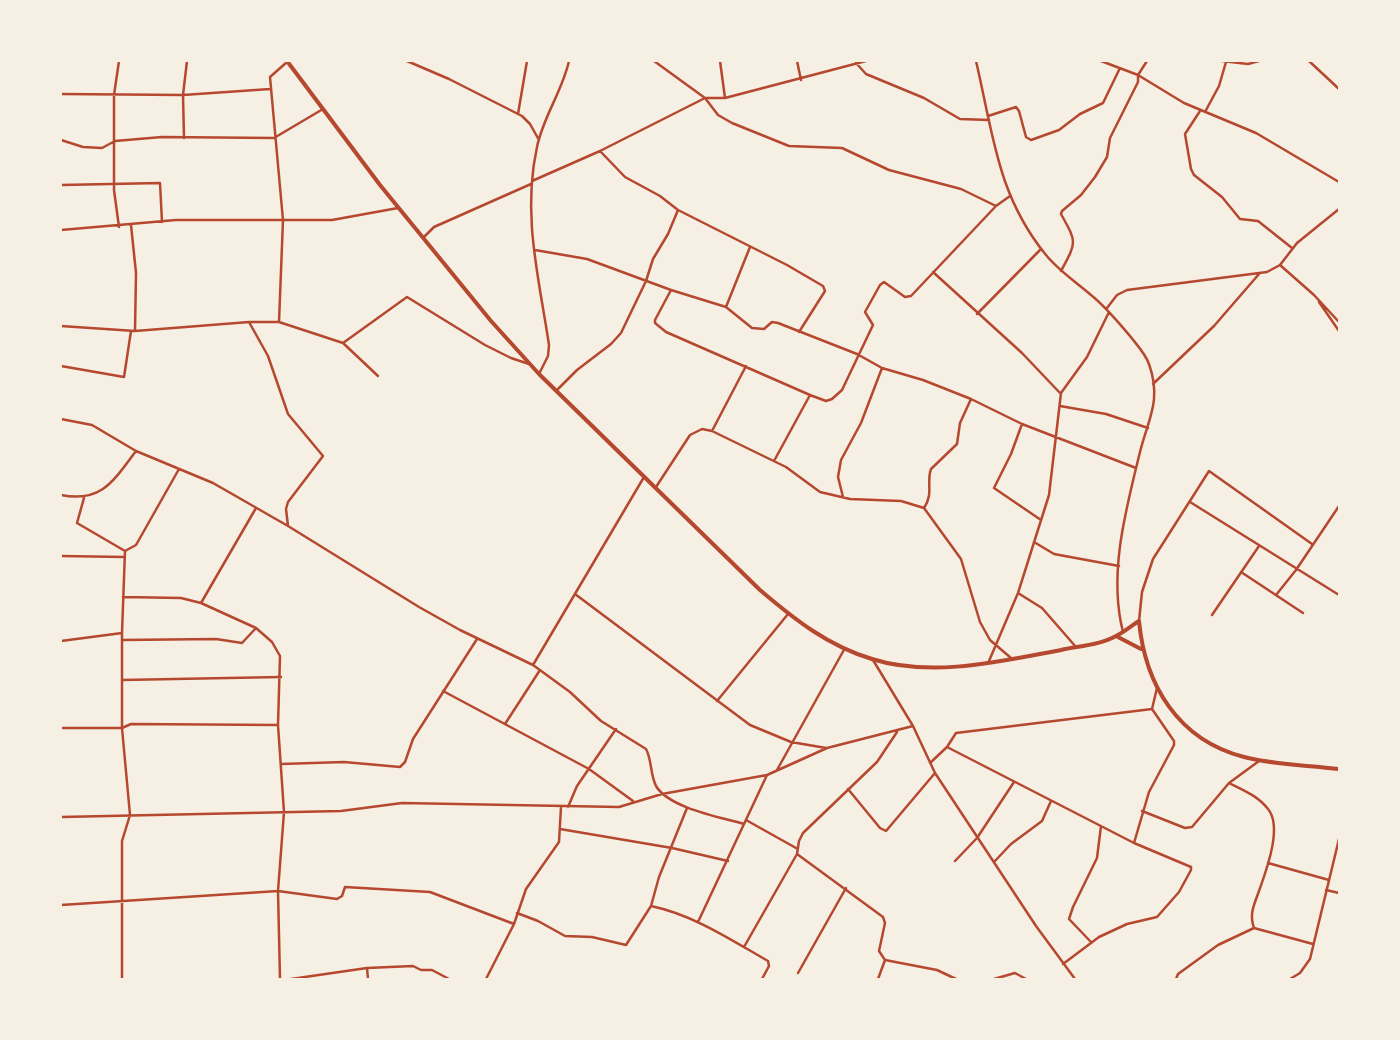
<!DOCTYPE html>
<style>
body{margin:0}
#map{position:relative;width:1400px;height:1040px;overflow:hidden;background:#f6efe4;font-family:"Varela Round",sans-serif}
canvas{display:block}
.frame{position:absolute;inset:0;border:62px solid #f6efe4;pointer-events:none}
</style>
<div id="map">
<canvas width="1400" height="1040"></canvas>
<div class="frame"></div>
</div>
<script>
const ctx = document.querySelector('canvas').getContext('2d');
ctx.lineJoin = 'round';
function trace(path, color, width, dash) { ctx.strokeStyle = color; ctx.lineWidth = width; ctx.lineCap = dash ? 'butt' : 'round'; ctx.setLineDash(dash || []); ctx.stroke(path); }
trace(new Path2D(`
 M 119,61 L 114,95 L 114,190 L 119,227
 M 407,61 L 449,79 L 522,116 L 530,124 L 539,140
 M 654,61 L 705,98 L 718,115 L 732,123 L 789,146 L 842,148 L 889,170 L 961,189 L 996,206
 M 720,61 L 725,98
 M 797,61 L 801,80
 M 976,61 C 993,133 997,195 1046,255 C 1059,271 1076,282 1091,295 C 1106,307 1118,322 1130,336 C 1137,345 1145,353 1149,364 C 1162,401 1148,419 1140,452 C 1126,509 1108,574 1123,632
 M 1101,61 L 1138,75 L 1184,103 L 1256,133 L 1339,182
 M 1222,61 L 1248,64 L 1259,61
 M 1309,61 L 1339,89
 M 856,63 L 866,74 L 924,98 L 960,119 L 989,120
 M 61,94 L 183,95 L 270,89
 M 1200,111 L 1185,134 L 1191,169 L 1194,175 L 1222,197 L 1240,219 L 1258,221 L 1292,248
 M 1205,112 L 1219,86 L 1226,62
 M 518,114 L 527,61
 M 988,116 L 1016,107 L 1019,111 L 1026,137 L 1031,140 L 1059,130 L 1080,114 L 1103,103 L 1120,68
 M 184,138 L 183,95 L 187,61
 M 61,140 L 83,147 L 102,148 L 115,141 L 162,137 L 274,138 L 323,109
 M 600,151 L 625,177 L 660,196 L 678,210 L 787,265 L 823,286 L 825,291 L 799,332
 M 532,181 L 600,151 L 705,98 L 725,98 L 866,61
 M 61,185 L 160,183 L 162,222
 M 131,225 L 136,273 L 135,331
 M 61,230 L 176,220 L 332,220 L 398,208
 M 424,237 L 434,227 L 531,184
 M 535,250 L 587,259 L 671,290 L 726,307 L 752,328 L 764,329 L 772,322 L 778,323 L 857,354 L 882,368 L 923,380 L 971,399 L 1022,424 L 1136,468
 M 1280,265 L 1314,295 L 1339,322
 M 1061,271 C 1077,241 1077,243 1061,214 L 1062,211 L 1081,195 L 1095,177 L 1107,157 L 1110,138 L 1138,82 L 1138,75 L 1147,61
 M 933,272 L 1022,353 L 1060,393
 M 671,290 L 655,320 L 655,323 L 666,332 L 810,395 L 826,401 L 832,399 L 842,390 L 873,325 L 865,312 L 880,285 L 884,282 L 905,297 L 911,296 L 996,206 L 1010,196
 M 1319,302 L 1339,331
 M 726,307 L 750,247
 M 1107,308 L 1117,295 L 1127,290 L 1267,272 L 1280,265 L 1297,243 L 1339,209
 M 977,314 L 1041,249
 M 249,322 L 268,356 L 288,414 L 323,456 L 288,502 L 286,509 L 288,526
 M 279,322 L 283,220 L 270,77 L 287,62
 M 61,326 L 135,331 L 249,322 L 279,322 L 343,343 L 378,376
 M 343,343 L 407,297 L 485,345 L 511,358 L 529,364
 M 61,366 L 124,377 L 131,331
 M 539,374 L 548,356 L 549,345 C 539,278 522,215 537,147 C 543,117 562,92 569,61
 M 1153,384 L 1214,326 L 1259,274
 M 557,390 L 577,370 L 611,344 L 621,333 L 646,281 L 653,259 L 668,234 L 678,210
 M 1060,406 L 1106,414 L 1148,428
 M 61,419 L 92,425 L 136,451 L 213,483 L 288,526 L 419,607 L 460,630 L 533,665 L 570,692 L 601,721 L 646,749 C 652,760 650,774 656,786 C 669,808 720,817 744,824
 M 1022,424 L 1011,454 L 994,488 L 1041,520
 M 712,431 L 746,366
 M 774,461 L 810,395
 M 656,487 L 690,435 L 702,429 L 712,431 L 786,467 L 820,492 L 850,499 L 901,501 L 924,508 L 961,559 L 980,622 L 990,640 L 1011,658
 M 61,495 C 102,503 114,480 136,451
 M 843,497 L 838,477 L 841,460 L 861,423 L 882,368
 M 84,498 L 77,523 L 125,551
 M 1190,502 L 1339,595
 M 924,508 C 934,493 926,483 931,469 L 957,444 L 960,423 L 971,399
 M 1034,542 L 1054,554 L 1119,566
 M 125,551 L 136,545 L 179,469
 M 61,556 L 125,557
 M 1241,572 L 1303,613
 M 1018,593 L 1042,608 L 1076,647
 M 575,594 L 750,725 L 791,742 L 826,748
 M 1276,595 L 1296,570 L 1339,506
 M 123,597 L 181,598 L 201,603 L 256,628 L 272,642 L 280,656 L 278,725 L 284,812 L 278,891 L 280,979
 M 201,603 L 256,508
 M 1212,615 L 1259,546
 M 1139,621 L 1142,592 L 1153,559 L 1209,471 L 1312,544
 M 122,640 L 216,639 L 242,643 L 256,628
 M 61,641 L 122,633
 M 873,660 L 913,726 L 935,773 L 1036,926 L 1075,979
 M 989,661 L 1018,593 L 1049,495 L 1061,393 L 1087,357 L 1109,312
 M 533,665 L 644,477
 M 122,680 L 281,677
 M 443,691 L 589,769 L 633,801
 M 717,701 L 788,614
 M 505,724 L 540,670
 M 61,728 L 122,728 L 131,724 L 278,725
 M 947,747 L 1134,843 L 1191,867 L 1191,870 L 1179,892 L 1157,917 L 1127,924 L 1099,937 L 1063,964
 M 930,763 L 947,747 L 956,733 L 1152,709
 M 281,764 L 344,762 L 400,767 L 405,762 L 413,739 L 477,639
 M 777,770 L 845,648
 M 1229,783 C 1243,790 1258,796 1268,809 C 1283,827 1266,871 1259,891 C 1254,905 1249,914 1254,928
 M 848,789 L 880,828 L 886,831 L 935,773
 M 568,807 L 577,786 L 616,729
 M 1142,811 L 1185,828 L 1192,827 L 1229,783 L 1259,761
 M 61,817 L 341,811 L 402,803 L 619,807 L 662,794 L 767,775 L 827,748 L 913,726
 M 746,820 L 796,848
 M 560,829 L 672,848 L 728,861
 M 1134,843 L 1149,792 L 1174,745 L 1174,741 L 1152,709 L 1157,688
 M 797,854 L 883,917 L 885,923 L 879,951 L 885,960 L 937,970 L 956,979
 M 955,861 L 977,838 L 1014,782
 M 994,862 L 1011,844 L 1042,821 L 1051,801
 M 1268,863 L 1329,880
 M 1326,890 L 1339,893
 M 61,905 L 278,891 L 337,899 L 342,896 L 345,887 L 430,892 L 514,924
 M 651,906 C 694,915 731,940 768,961 L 769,966 L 762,979
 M 517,913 L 538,921 L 565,936 L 592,937 L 626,945 L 651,906 L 659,877 L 687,808
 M 698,922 L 767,775
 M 1091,942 L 1069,919 L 1073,907 L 1097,858 L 1101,826
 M 744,947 L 797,854 L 799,841 L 803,833 L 877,762 L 897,732
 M 367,968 L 368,979
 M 798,973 L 846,888
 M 122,979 L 122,841 L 130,815 L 122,728 L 122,633 L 125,551
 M 291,979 L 367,968 L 413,966 L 421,970 L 432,970 L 449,979
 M 486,979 L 514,924 L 526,889 L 559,842 L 561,807
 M 878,979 L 885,960
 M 994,979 L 1015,973 L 1026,979
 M 1176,979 L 1178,974 L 1218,945 L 1254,928 L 1313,944
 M 1290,979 L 1300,973 L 1310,959 L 1339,839`), '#b5482f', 2.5);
trace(new Path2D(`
 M 287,61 L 380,185 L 491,321 L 539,374 L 760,590 C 794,619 828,646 872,659 C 932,678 1002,661 1061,650 C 1079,646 1100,645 1116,636 C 1124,632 1131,626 1139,621 C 1145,685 1178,740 1244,757 C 1274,765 1307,765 1339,769
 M 1116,636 L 1141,649`), '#b5482f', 4);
</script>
